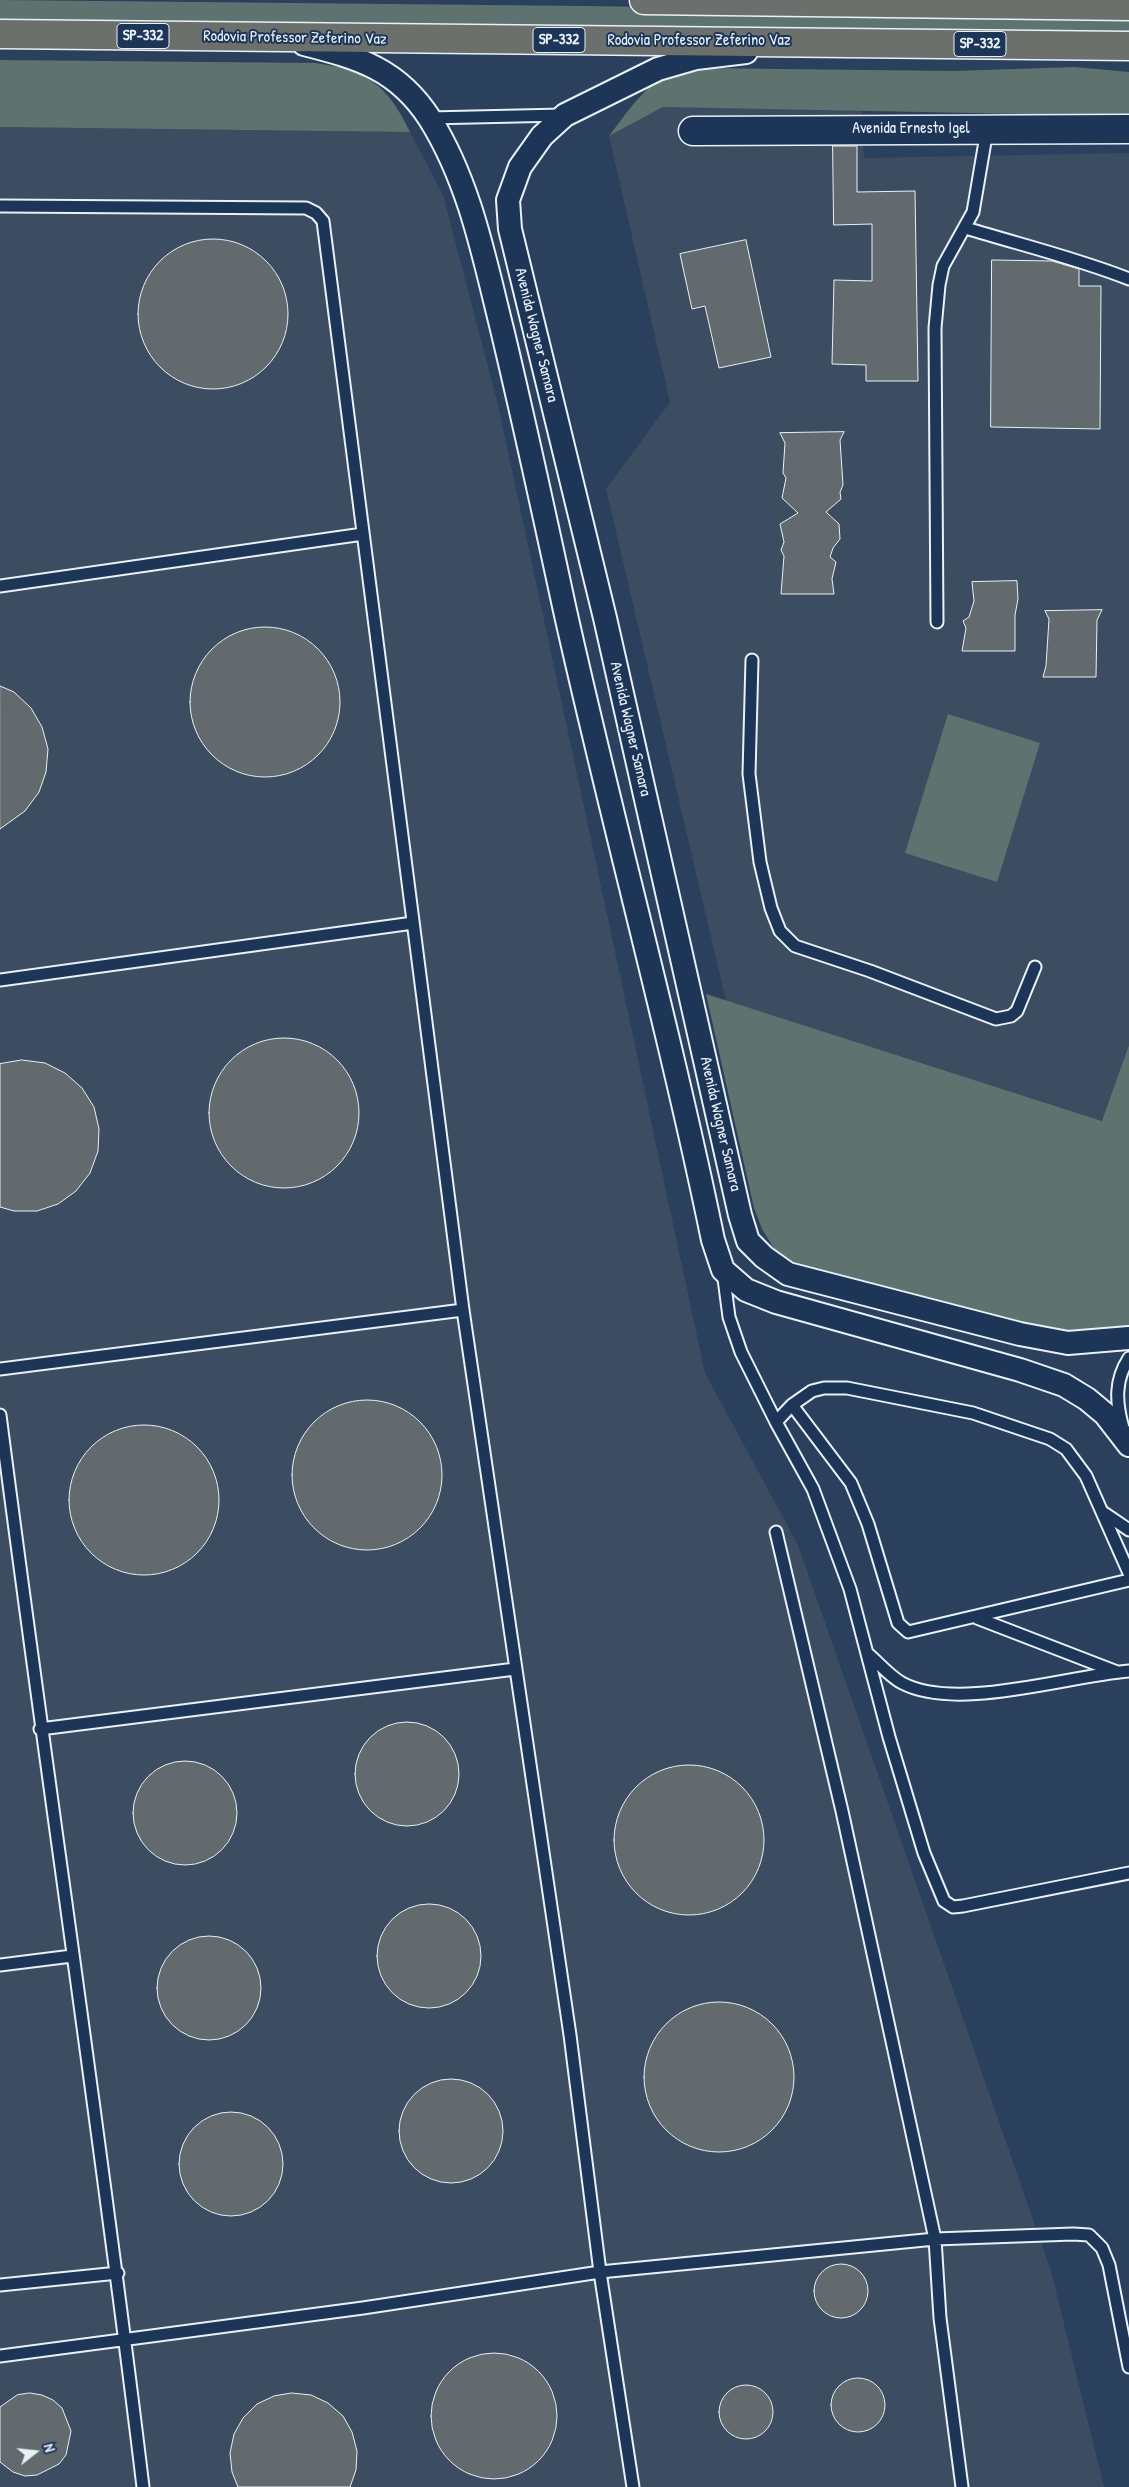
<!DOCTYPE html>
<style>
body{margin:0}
#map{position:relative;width:1129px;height:2487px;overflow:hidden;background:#2b405c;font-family:"Patrick Hand",sans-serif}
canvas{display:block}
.north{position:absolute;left:10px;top:2427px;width:50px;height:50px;-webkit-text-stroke:4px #1d3557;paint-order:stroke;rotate:74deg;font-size:14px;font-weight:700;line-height:20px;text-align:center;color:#e8f1f8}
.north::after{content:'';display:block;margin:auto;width:18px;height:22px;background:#e8f1f8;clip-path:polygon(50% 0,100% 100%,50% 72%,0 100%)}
</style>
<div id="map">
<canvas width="1129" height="2487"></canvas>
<div class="north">N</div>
</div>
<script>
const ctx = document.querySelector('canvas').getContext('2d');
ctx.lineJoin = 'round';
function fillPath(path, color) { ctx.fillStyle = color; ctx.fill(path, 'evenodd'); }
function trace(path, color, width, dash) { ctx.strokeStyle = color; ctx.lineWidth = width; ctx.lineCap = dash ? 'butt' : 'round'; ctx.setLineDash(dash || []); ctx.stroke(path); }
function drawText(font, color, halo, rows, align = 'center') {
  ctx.font = font + ' "Patrick Hand",sans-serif'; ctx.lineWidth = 4; ctx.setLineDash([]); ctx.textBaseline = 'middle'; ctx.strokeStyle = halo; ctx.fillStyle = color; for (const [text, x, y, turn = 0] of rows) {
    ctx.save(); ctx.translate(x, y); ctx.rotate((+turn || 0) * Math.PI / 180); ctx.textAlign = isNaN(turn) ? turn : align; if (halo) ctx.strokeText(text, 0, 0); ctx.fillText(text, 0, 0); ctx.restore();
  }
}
fillPath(new Path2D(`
 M 663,107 L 861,110 L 864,158 L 1129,153 L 1129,1045 L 1103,1121 L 726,1001 L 606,489 L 670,402 L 609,136 Z
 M 0,127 L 410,132 L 443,195 L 498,405 L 705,1373 L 798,1545 L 1051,2271 L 1104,2487 L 0,2487 Z`), '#3c4d61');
fillPath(new Path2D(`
 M 0,0 L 585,6 L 1129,15 L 1129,36 L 0,23 Z
 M 0,60 L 315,63 C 367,70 387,84 410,132 L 0,127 Z
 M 1075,67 L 1129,72 L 1129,116 L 663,107 L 609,136 C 626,114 645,84 672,72 C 679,69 688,69 695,68 L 953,71 Z
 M 948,714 L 1040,743 L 997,882 L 905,853 Z
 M 706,994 L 1102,1121 L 1129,1045 L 1129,1330 L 1073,1338 L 799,1266 L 775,1250 L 762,1229 L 754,1208 Z`), '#5e736f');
const building = new Path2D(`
 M 833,146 L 857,146 L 857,192 L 915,191 L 918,381 L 866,381 L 866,365 L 832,364 L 834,280 L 872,281 L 872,224 L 834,225 Z
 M138 314a75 75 0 1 1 150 0a75 75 0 1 1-150 0Z
 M 746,240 L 771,357 L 719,368 L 705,306 L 692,309 L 680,254 Z
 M 992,260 L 1052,261 L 1079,269 L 1079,286 L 1101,286 L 1100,429 L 991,427 Z
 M 844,432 L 840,440 L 843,485 L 840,492 L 841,499 L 826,512 L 839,524 L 840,539 L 833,548 L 830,557 L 836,562 L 832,579 L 834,594 L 781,594 L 784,556 L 781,550 L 784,542 L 780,524 L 798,513 L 782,498 L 786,478 L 783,473 L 785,443 L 780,433 Z
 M 1017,581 L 1018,599 L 1015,615 L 1015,651 L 962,651 L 966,628 L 963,621 L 969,617 L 974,601 L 972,582 Z
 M 1102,610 L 1097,620 L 1096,677 L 1043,677 L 1046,666 L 1049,619 L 1045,611 Z
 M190 702a75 75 0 1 1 150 0a75 75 0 1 1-150 0Z
 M 0,686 L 14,692 L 31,708 L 42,727 L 48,749 L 46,772 L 39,792 L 25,811 L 0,829 Z
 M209 1113a75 75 0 1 1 150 0a75 75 0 1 1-150 0Z
 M 22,1060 L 45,1063 L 65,1073 L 82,1088 L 94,1107 L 99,1129 L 98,1151 L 90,1173 L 76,1191 L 58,1204 L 37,1211 L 14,1211 L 0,1207 L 0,1064 Z
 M292 1475a75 75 0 1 1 150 0a75 75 0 1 1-150 0Z
 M69 1500a75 75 0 1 1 150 0a75 75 0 1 1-150 0Z
 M355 1774a52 52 0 1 1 104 0a52 52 0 1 1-104 0Z
 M133 1813a52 52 0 1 1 104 0a52 52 0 1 1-104 0Z
 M614 1840a75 75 0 1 1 150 0a75 75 0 1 1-150 0Z
 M377 1956a52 52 0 1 1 104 0a52 52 0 1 1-104 0Z
 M157 1988a52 52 0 1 1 104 0a52 52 0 1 1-104 0Z
 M644 2077a75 75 0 1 1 150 0a75 75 0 1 1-150 0Z
 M399 2131a52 52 0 1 1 104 0a52 52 0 1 1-104 0Z
 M179 2164a52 52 0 1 1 104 0a52 52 0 1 1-104 0Z
 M814 2291a27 27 0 1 1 54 0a27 27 0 1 1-54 0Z
 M431 2416a63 63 0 1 1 126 0a63 63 0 1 1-126 0Z
 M831 2405a27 27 0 1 1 54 0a27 27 0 1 1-54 0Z
 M719 2412a27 27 0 1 1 54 0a27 27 0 1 1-54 0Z
 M 30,2393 L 42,2395 L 53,2400 L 62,2408 L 71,2431 L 66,2455 L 59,2464 L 37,2475 L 25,2476 L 13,2472 L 0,2462 L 0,2407 L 17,2395 Z
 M 292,2393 L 311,2395 L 328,2403 L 343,2416 L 352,2432 L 357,2451 L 356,2470 L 350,2487 L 238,2487 L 232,2472 L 230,2453 L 234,2434 L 243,2418 L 257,2404 L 274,2396 Z`);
fillPath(building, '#636a6e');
trace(building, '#e8f1f8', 1);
const service = new Path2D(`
 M 429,118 L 562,115
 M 0,206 L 306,208 L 316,213 L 323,221 L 463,1310 L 570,2035 L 600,2272 L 633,2487
 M 966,228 C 1021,245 1076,258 1129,279
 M 0,586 L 363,534
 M 937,622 L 935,328 L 939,285 L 943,266 L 973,212 L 987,130
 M 752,660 L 749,774 L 760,862 L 771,908 L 780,931 L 795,946 L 870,971 L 996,1019 L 1011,1016 L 1017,1011 L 1035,967
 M 0,980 L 413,923
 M 723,1271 L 729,1317 L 741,1352 L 776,1422 L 813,1489 L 850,1589 L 889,1737 L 924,1853 L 944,1901 L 953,1907 L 963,1906 L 1129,1873
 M 0,1369 L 463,1310
 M 792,1405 L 851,1483 L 868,1524 L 898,1623 L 908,1632 L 1129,1580
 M 0,1415 C 46,1773 100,2129 143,2487
 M 776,1422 L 792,1405 L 812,1391 L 824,1388 L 847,1388 L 973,1413 L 1050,1439 L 1066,1449 L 1086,1476 L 1129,1573
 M 1123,1428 C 1116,1403 1114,1381 1129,1358
 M 1104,1513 L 1129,1530
 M 776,1532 L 842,1811 L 935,2239 L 940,2318 L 962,2487
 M 977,1618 L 1117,1672
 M 867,1653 C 878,1662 889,1676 902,1683 C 957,1712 1066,1676 1129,1671
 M 40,1729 L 515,1669
 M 0,1965 L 72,1956
 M 0,2285 L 118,2273
 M 0,2356 L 363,2308 L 600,2272 L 935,2239 L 1073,2234 L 1089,2235 L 1102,2248 L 1109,2265 L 1129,2367`);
const minor = new Path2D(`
 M 304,44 C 359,58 398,69 430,119 C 470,183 484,257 502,329 C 524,421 544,513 564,606 C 611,818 669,1027 713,1240 L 723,1270 L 746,1290 L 776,1302 L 1020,1370 L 1064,1385 L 1087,1399 L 1105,1414 L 1129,1445
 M 746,52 L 696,58 L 658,69 L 565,115 L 542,136 L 520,167 L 508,200 L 510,229 L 605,618 L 740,1215 L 748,1241 L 764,1257 L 788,1274 L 1020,1334 L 1068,1343 L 1129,1338`);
const tertiary = new Path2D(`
 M 693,131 L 1129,129`);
const motorway = new Path2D(`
 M 644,0 L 1129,6
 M 0,34 L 1129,46`);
trace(service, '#e8f1f8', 15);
trace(minor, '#e8f1f8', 26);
trace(tertiary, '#e8f1f8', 31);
trace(motorway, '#e8f1f8', 31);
trace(service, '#1d3557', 11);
trace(minor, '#1d3557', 22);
trace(tertiary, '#1d3557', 28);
trace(motorway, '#6b706d', 28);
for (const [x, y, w] of [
 [143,36,52],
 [559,40,52],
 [980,44,52]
]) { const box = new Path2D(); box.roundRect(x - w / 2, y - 12.5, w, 25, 4); ctx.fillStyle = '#1d3557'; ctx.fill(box); trace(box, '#e8f1f8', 1); }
drawText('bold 15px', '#e8f1f8', null, [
 ["SP-332",143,36],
 ["SP-332",559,40],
 ["SP-332",980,44]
]);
drawText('16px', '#e8f1f8', '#1d3557', [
 ["Rodovia Professor Zeferino Vaz",295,38,1],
 ["Rodovia Professor Zeferino Vaz",699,41],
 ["Avenida Ernesto Igel",911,129],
 ["Avenida Wagner Samara",536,335,76],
 ["Avenida Wagner Samara",630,729,77],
 ["Avenida Wagner Samara",720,1124,77]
]);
</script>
